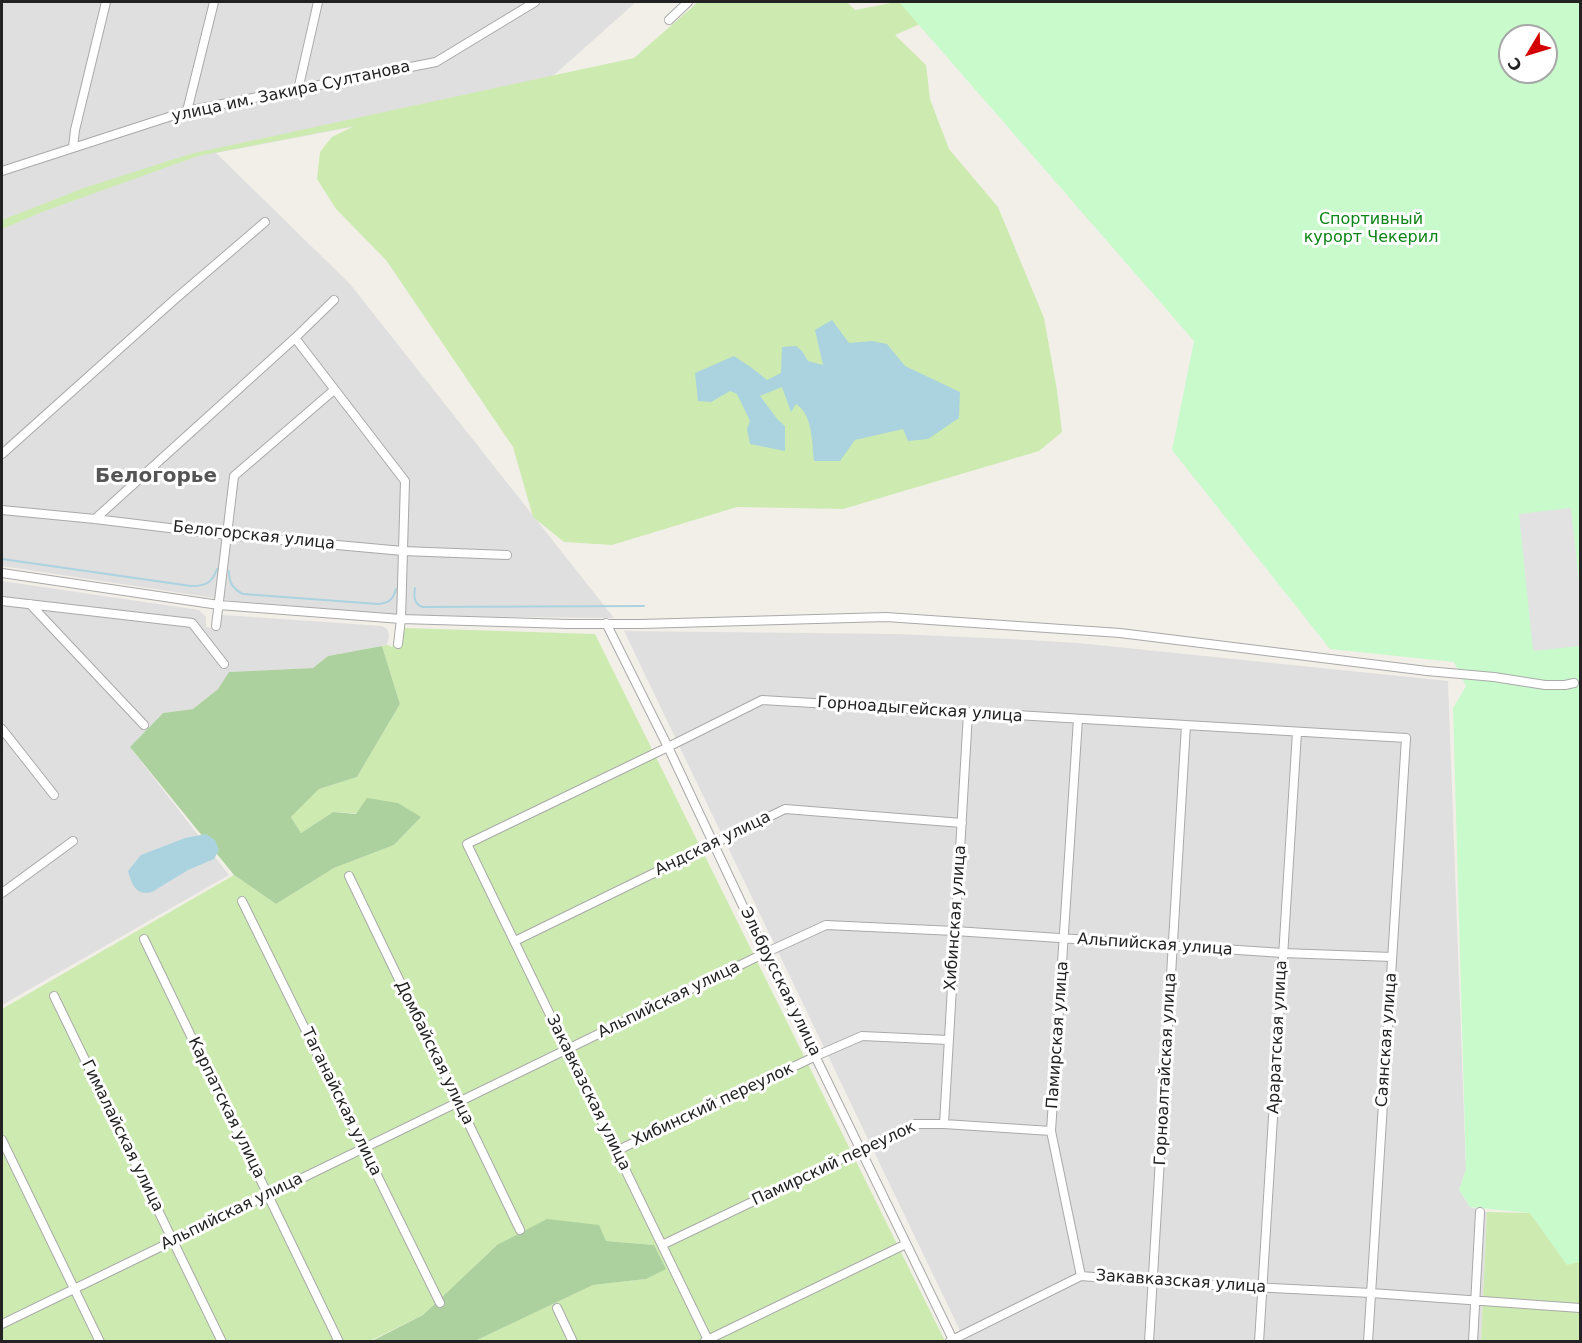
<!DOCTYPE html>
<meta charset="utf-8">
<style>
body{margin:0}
#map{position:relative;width:1582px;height:1343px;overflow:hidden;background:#f2efe9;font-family:"DejaVu Sans",sans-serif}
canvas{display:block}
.frame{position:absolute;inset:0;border:3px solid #222;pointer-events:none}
.north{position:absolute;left:1498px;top:24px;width:60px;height:60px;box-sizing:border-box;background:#fff;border:2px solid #a7a7a7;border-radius:50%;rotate:232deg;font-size:16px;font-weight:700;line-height:24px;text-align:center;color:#222}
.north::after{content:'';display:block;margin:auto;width:21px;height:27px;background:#d40000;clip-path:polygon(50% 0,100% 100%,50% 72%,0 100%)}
</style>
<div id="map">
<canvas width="1582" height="1343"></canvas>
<div class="frame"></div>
<div class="north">С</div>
</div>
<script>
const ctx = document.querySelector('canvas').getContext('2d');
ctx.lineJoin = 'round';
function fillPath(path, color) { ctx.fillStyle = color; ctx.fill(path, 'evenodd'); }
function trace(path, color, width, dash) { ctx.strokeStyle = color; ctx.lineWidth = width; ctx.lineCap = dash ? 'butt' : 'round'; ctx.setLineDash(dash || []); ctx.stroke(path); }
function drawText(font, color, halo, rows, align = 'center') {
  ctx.font = font + ' "DejaVu Sans",sans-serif'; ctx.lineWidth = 6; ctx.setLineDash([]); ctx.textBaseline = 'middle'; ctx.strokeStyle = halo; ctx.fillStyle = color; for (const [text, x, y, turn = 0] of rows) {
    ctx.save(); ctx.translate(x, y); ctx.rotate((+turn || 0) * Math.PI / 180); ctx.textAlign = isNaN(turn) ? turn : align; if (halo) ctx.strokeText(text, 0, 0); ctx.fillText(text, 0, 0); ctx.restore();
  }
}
fillPath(new Path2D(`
 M 2,2 L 636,2 L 535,92 L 216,153 L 350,284 L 614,618 L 420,616 L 234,601 L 2,566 Z
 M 2,581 L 199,610 L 206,617 L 206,627 L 212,628 L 214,623 L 220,616 L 224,615 L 382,626 L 387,629 L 389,636 L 387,645 L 328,656 L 313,668 L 229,672 L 218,689 L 193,709 L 163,713 L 130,747 L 229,875 L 2,1005 Z
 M 624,631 L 897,634 L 1011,639 L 1078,643 L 1448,681 L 1466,1169 L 1459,1190 L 1470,1207 L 1487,1212 L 1481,1341 L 965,1341 Z`), '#e0dfdf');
fillPath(new Path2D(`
 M 698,2 L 847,2 L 855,10 L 896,2 L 958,2 L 957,8 L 895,35 L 926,65 L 930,99 L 949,149 L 998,207 L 1044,318 L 1057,390 L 1062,432 L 1039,451 L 843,509 L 737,507 L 612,545 L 564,542 L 533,517 L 513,447 L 386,260 L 336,209 L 317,179 L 320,152 L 332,137 L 354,126 L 198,156 L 42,212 L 2,229 L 2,220 L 84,188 L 190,154 L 634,58 Z
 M 405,628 L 595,634 L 945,1341 L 475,1341 L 593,1285 L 646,1279 L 654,1245 L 606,1241 L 497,1245 L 423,1315 L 370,1341 L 2,1341 L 2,1009 L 234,875 L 276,904 L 334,868 L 394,845 L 421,817 L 333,812 L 301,833 L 291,817 L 319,789 L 357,777 L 400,704 L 382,646 L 387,645 L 392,647 L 398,635 Z
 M 1487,1212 L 1530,1213 L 1567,1264 L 1580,1262 L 1580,1341 L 1481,1342 Z`), '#cdebb0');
fillPath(new Path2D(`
 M 382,646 L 400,704 L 357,777 L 319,789 L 291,817 L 301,833 L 333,812 L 356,814 L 367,798 L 398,803 L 421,817 L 394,845 L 334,868 L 276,904 L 234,875 L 130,747 L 163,713 L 193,709 L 218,689 L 229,672 L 313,668 L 328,656 Z
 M 547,1219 L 599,1225 L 606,1241 L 654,1245 L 666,1269 L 646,1279 L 593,1285 L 475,1341 L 370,1342 L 423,1315 L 497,1245 Z`), '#add19e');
fillPath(new Path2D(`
 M 899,2 L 1580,2 L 1580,1262 L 1567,1265 L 1530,1213 L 1470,1207 L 1459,1190 L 1466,1169 L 1453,708 L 1466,686 L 1454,662 L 1330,649 L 1172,450 L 1194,341 ZM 1510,36 L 1546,36 L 1546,72 L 1510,72 Z`), '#c8facc');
fillPath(new Path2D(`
 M 1571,508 L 1580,591 L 1580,646 L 1533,651 L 1519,514 Z`), '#e2e2e2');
fillPath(new Path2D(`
 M 832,320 L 849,343 L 872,341 L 887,344 L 905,366 L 960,392 L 959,418 L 928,439 L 908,441 L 903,429 L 855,440 L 840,461 L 814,461 C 812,443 813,415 796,404 L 791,412 L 782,387 L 760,396 L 778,420 L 785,426 L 785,451 L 750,444 L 747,429 L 750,421 L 737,394 L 730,391 L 711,402 L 698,401 L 695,373 L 734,356 L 752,368 L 767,380 L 781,373 L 782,347 L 796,346 L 802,351 L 808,361 L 823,365 L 815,330 Z
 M 206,834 L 215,840 L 219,850 L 214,859 L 188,870 L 152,892 C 136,896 132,885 128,871 L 141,855 L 185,838 Z`), '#aad3df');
trace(new Path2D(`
 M 2,559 L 191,586 C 206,586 212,583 217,569
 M 229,571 C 229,583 233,589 243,594 L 378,604 C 389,603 393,600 396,589
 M 415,588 C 414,597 413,602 422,607 L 644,606`), '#aad3df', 2);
const minor = new Path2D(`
 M 669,20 L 688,2
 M 298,90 L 318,2
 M 187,111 L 214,2
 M 73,147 L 75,130 L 106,2
 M 2,171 L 187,111 L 436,62 L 535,2
 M 295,338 L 405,481 L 401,619 L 398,644
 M 2,454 L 174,300 L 265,222
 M 2,510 L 95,519 L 227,535 L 403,551 L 507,555
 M 95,519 L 295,338 L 334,300
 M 2,573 L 219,605 L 401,619 L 569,624 L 641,624 L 886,617 L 1120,633 L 1427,671 L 1494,677 L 1545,685 L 1565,685 L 1574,683
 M 2,601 L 192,623 L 224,664
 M 30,604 L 144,725
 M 606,623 L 668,747 L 765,953 L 954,1342
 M 216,626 L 234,476 L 334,390
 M 1078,719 L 1051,1131 L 1081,1276
 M 2,729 L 54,795
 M 349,876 L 520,1230
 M 2,893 L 73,841
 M 242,901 L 440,1303
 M 144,939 L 339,1342
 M 515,941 L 785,809 L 962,823
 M 54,996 L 222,1342
 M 944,1124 L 968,713
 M 2,1140 L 100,1342
 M 616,1151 L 816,1056 L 862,1036 L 948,1040
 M 662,1245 L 915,1124 L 944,1124 L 1051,1131
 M 557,1308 L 573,1342
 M 2,1324 L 765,953 L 826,925 L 955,931 L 1283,953 L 1392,957
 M 705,1341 L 906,1244
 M 950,1341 L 1081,1276 L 1153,1282 L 1371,1293 L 1580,1308
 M 709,1342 L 467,844 L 668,747 L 762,700 L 1406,738 L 1368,1342
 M 1149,1342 L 1186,725
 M 1259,1342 L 1297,732
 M 1473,1342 L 1480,1212`);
trace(minor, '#a9a9a9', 10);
trace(minor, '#fff', 8);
drawText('16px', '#222', '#fff', [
 ["улица им. Закира Султанова",291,92,-12],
 ["Белогорская улица",254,536,6],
 ["Горноадыгейская улица",920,710,4],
 ["Андская улица",713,844,-26],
 ["Хибинская улица",956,918,-86],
 ["Альпийская улица",1155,945,4],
 ["Эльбрусская улица",780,982,64],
 ["Альпийская улица",669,1000,-26],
 ["Памирская улица",1058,1035,-86],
 ["Араратская улица",1278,1037,-87],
 ["Саянская улица",1387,1040,-86],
 ["Домбайская улица",434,1053,64],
 ["Горноалтайская улица",1166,1069,-87],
 ["Закавказская улица",588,1093,64],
 ["Таганайская улица",341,1102,64],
 ["Хибинский переулок",713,1105,-25],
 ["Карпатская улица",226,1108,64],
 ["Гималайская улица",122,1136,64],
 ["Памирский переулок",834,1164,-25],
 ["Альпийская улица",232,1212,-26],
 ["Закавказская улица",1181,1282,4]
]);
drawText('16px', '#0c8416', '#fff', [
 ["Спортивный",1371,220],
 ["курорт Чекерил",1371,238]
]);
drawText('bold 20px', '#555', '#fff', [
 ["Белогорье",156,477]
]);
</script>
